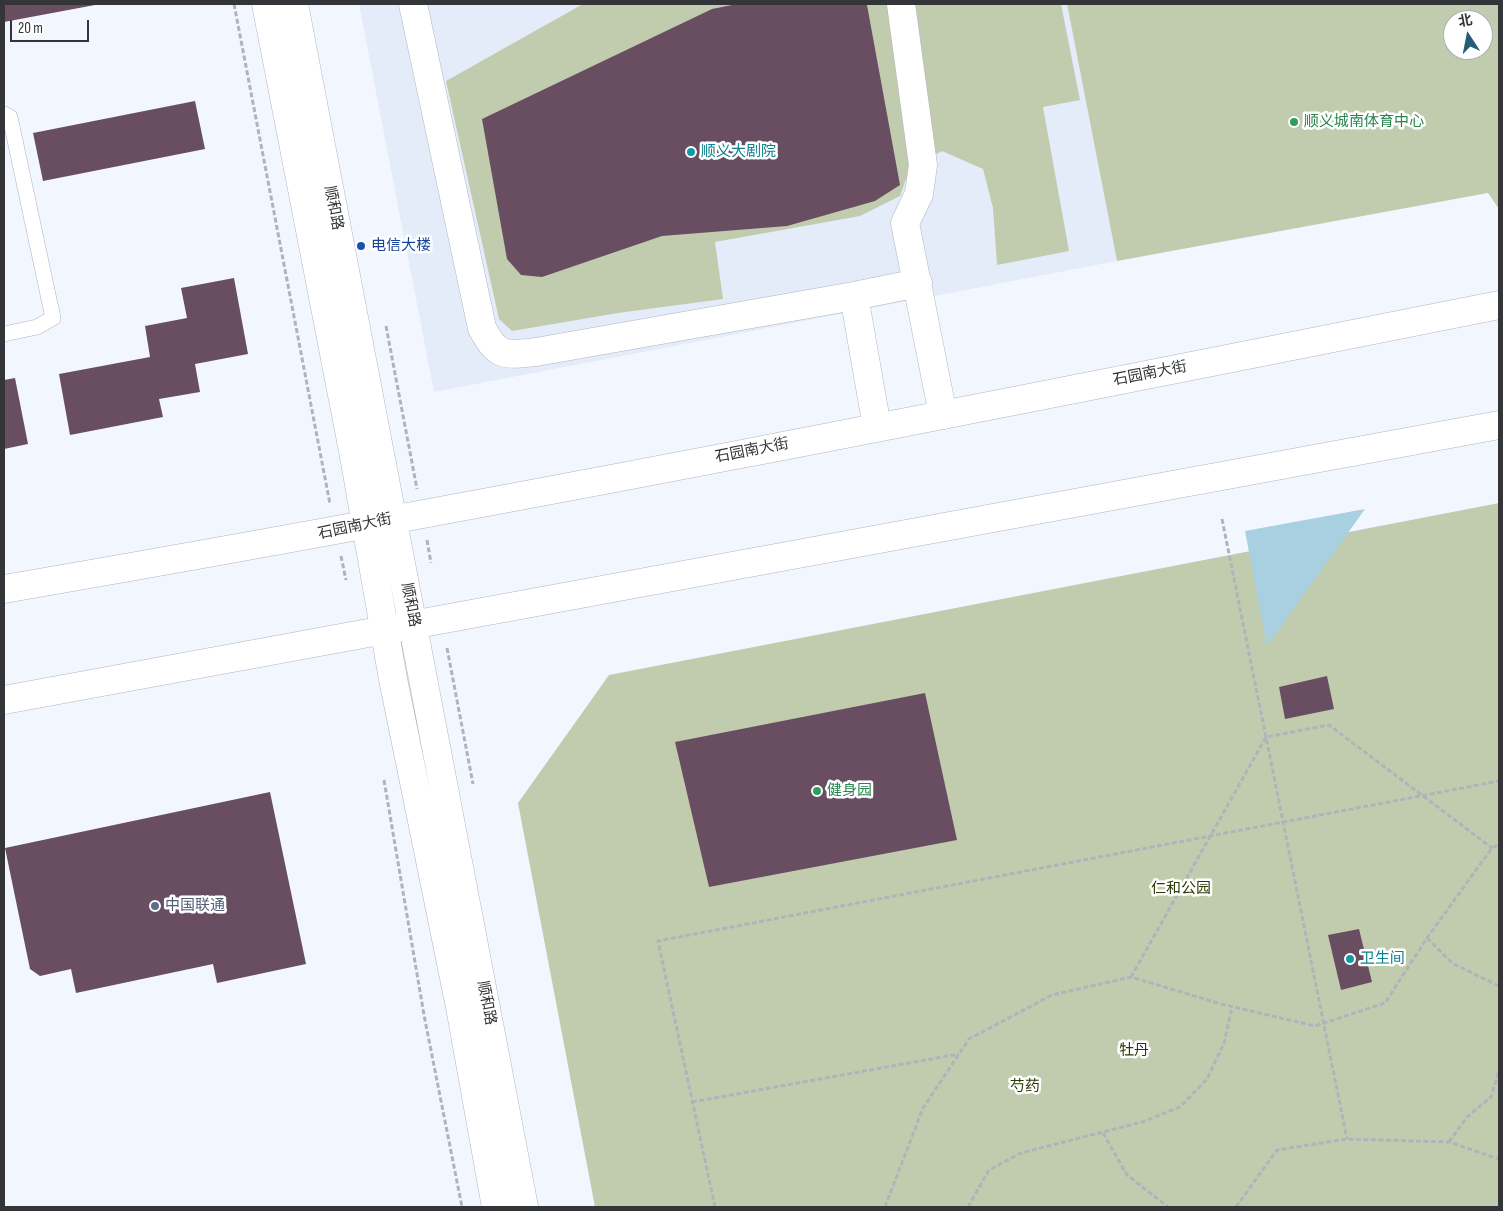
<!DOCTYPE html>
<meta charset="utf-8">
<style>
body{margin:0}
#map{position:relative;width:1503px;height:1211px;overflow:hidden;background:#f2f7ff;font-family:"Sofia Sans Condensed","Noto Sans SC",sans-serif}
canvas{display:block}
.frame{position:absolute;inset:0;border:5px solid #333538;pointer-events:none}
.north{position:absolute;left:1443px;top:10px;width:50px;height:50px;box-sizing:border-box;background:#fff;border:1px solid #adaeaf;border-radius:50%;rotate:349deg;font-size:14px;font-weight:700;line-height:20px;text-align:center;color:#333538}
.north::after{content:'';display:block;margin:auto;width:18px;height:22px;background:#235e76;clip-path:polygon(50% 0,100% 100%,50% 72%,0 100%)}
.scale{position:absolute;left:10px;top:20px;width:79px;height:22px;box-sizing:border-box;border:2px solid #333538;border-top:0;padding-left:6px;font-size:15px;line-height:18px;white-space:nowrap;color:#333538;-webkit-text-stroke:4px #fff;paint-order:stroke}
</style>
<div id="map">
<canvas width="1503" height="1211"></canvas>
<div class="frame"></div>
<div class="north">北</div>
<div class="scale">20 m</div>
</div>
<script>
const ctx = document.querySelector('canvas').getContext('2d');
ctx.lineJoin = 'round';
function fillPath(path, color) { ctx.fillStyle = color; ctx.fill(path, 'evenodd'); }
function trace(path, color, width, dash) { ctx.strokeStyle = color; ctx.lineWidth = width; ctx.lineCap = dash ? 'butt' : 'round'; ctx.setLineDash(dash || []); ctx.stroke(path); }
function drawText(font, color, halo, rows, align = 'center') {
  ctx.font = font + ' "Sofia Sans Condensed","Noto Sans SC",sans-serif'; ctx.lineWidth = 5; ctx.setLineDash([]); ctx.textBaseline = 'middle'; ctx.strokeStyle = halo; ctx.fillStyle = color; for (const [text, x, y, turn = 0] of rows) {
    ctx.save(); ctx.translate(x, y); ctx.rotate((+turn || 0) * Math.PI / 180); ctx.textAlign = isNaN(turn) ? turn : align; if (halo) ctx.strokeText(text, 0, 0); ctx.fillText(text, 0, 0); ctx.restore();
  }
}
fillPath(new Path2D(`
 M 359,4 L 1067,4 L 1117,261 L 434,392 Z`), '#e4ebf9');
fillPath(new Path2D(`
 M 583,4 L 1061,4 L 1080,100 L 1043,107 L 1069,251 L 997,265 L 993,208 L 983,169 L 942,151 L 910,168 L 900,196 L 860,216 L 715,242 L 723,299 L 618,313 L 512,331 L 499,319 L 446,81 Z
 M 1067,4 L 1499,4 L 1499,209 L 1488,193 L 1117,261 ZM 1453,20 L 1483,20 L 1483,50 L 1453,50 Z
 M 1499,503 L 1499,1207 L 595,1207 L 518,803 L 609,675 Z`), '#c1ccaf');
fillPath(new Path2D(`
 M 1365,509 L 1267,646 L 1245,531 Z`), '#a9d0e0');
fillPath(new Path2D(`
 M 4,4 L 95,4 L 95,5 L 4,22 Z
 M 737,4 L 867,5 L 900,185 L 875,201 L 787,226 L 662,236 L 542,277 L 521,275 L 507,259 L 482,119 L 712,9 Z
 M 195,101 L 205,149 L 43,181 L 33,133 Z
 M 234,278 L 248,354 L 195,364 L 200,392 L 159,399 L 163,417 L 70,435 L 59,374 L 150,357 L 145,326 L 187,318 L 181,288 Z
 M 15,378 L 28,444 L 4,449 L 4,380 Z
 M 1327,676 L 1334,709 L 1285,719 L 1279,687 Z
 M 925,693 L 957,840 L 709,887 L 675,742 Z
 M 270,792 L 306,964 L 217,983 L 213,964 L 76,993 L 71,969 L 40,976 L 30,969 L 5,848 Z
 M 1359,929 L 1372,982 L 1341,990 L 1328,935 Z`), '#694e62');
const lane = new Path2D(`
 M 4,114 L 10,117 L 53,318 L 37,327 L 4,334`);
const street = new Path2D(`
 M 413,4 L 482,328 C 498,358 505,355 536,352 L 854,296 L 877,427
 M 901,4 L 923,165 L 919,194 L 905,223 L 943,415
 M 854,296 L 918,283`);
const secondary = new Path2D(`
 M 266,4 L 354,456 L 393,679 L 460,1007 L 496,1207
 M 294,4 L 524,1207`);
const primary = new Path2D(`
 M 4,589 C 504,503 1002,404 1499,305
 M 4,700 L 1499,425`);
trace(lane, '#b0b5bf', 16);
trace(street, '#b0b5bf', 29);
trace(secondary, '#b0b5bf', 29);
trace(primary, '#b0b5bf', 29);
trace(new Path2D(`
 M 234,4 L 330,504
 M 386,326 L 417,489
 M 1222,519 L 1347,1139
 M 427,540 L 431,563
 M 341,556 L 346,580
 M 447,648 L 473,784
 M 384,780 L 424,1015 L 462,1207
 M 1427,938 L 1452,963 L 1499,986
 M 1131,977 L 1266,737 L 1329,725 L 1492,848
 M 692,1102 L 959,1054
 M 1103,1133 L 1127,1175 L 1168,1207
 M 1449,1142 L 1467,1117 L 1491,1097 L 1499,1071
 M 715,1207 L 658,941 L 1499,781
 M 885,1207 L 923,1108 L 969,1039 L 1052,995 L 1131,977 L 1221,1004 L 1315,1026 L 1385,1003 L 1427,938 L 1492,848 L 1499,844
 M 968,1207 L 989,1170 L 1021,1153 L 1142,1122 L 1180,1107 L 1207,1079 L 1224,1043 L 1232,1007
 M 1236,1207 L 1277,1150 L 1347,1139 L 1449,1142 L 1499,1159`), '#b0b4ba', 3, [5, 2.5]);
trace(lane, '#fff', 15);
trace(street, '#fff', 28);
trace(secondary, '#fff', 28);
trace(primary, '#fff', 28);
for (const [x, y, r, color] of [
 [1294,122,5,"#2e9e5b"],
 [691,152,5,"#0f9aa8"],
 [361,246,5,"#1a4fb4"],
 [817,791,5,"#2e9e5b"],
 [155,906,5,"#5c6f8a"],
 [1350,959,5,"#0f9aa8"]
]) { const dot = new Path2D(); dot.arc(x, y, r, 0, 2 * Math.PI); ctx.fillStyle = color; ctx.fill(dot); trace(dot, '#fff', 2); }
drawText('15px', '#27864d', '#fff', [
 ["顺义城南体育中心",1304,122],
 ["健身园",827,791]
], 'left');
drawText('15px', '#0d838f', '#fff', [
 ["顺义大剧院",701,152],
 ["卫生间",1360,959]
], 'left');
drawText('15px', '#333538', '#fff', [
 ["顺和路",333,208,79],
 ["石园南大街",1150,374,-11],
 ["石园南大街",752,451,-11],
 ["石园南大街",355,527,-12],
 ["顺和路",410,605,79],
 ["顺和路",486,1003,79]
]);
drawText('15px', '#164399', '#fff', [
 ["电信大楼",371,246]
], 'left');
drawText('15px', '#2b3903', '#fff', [
 ["仁和公园",1181,889],
 ["牡丹",1134,1051],
 ["芍药",1025,1087]
]);
drawText('15px', '#4e5e75', '#fff', [
 ["中国联通",165,906]
], 'left');
</script>
